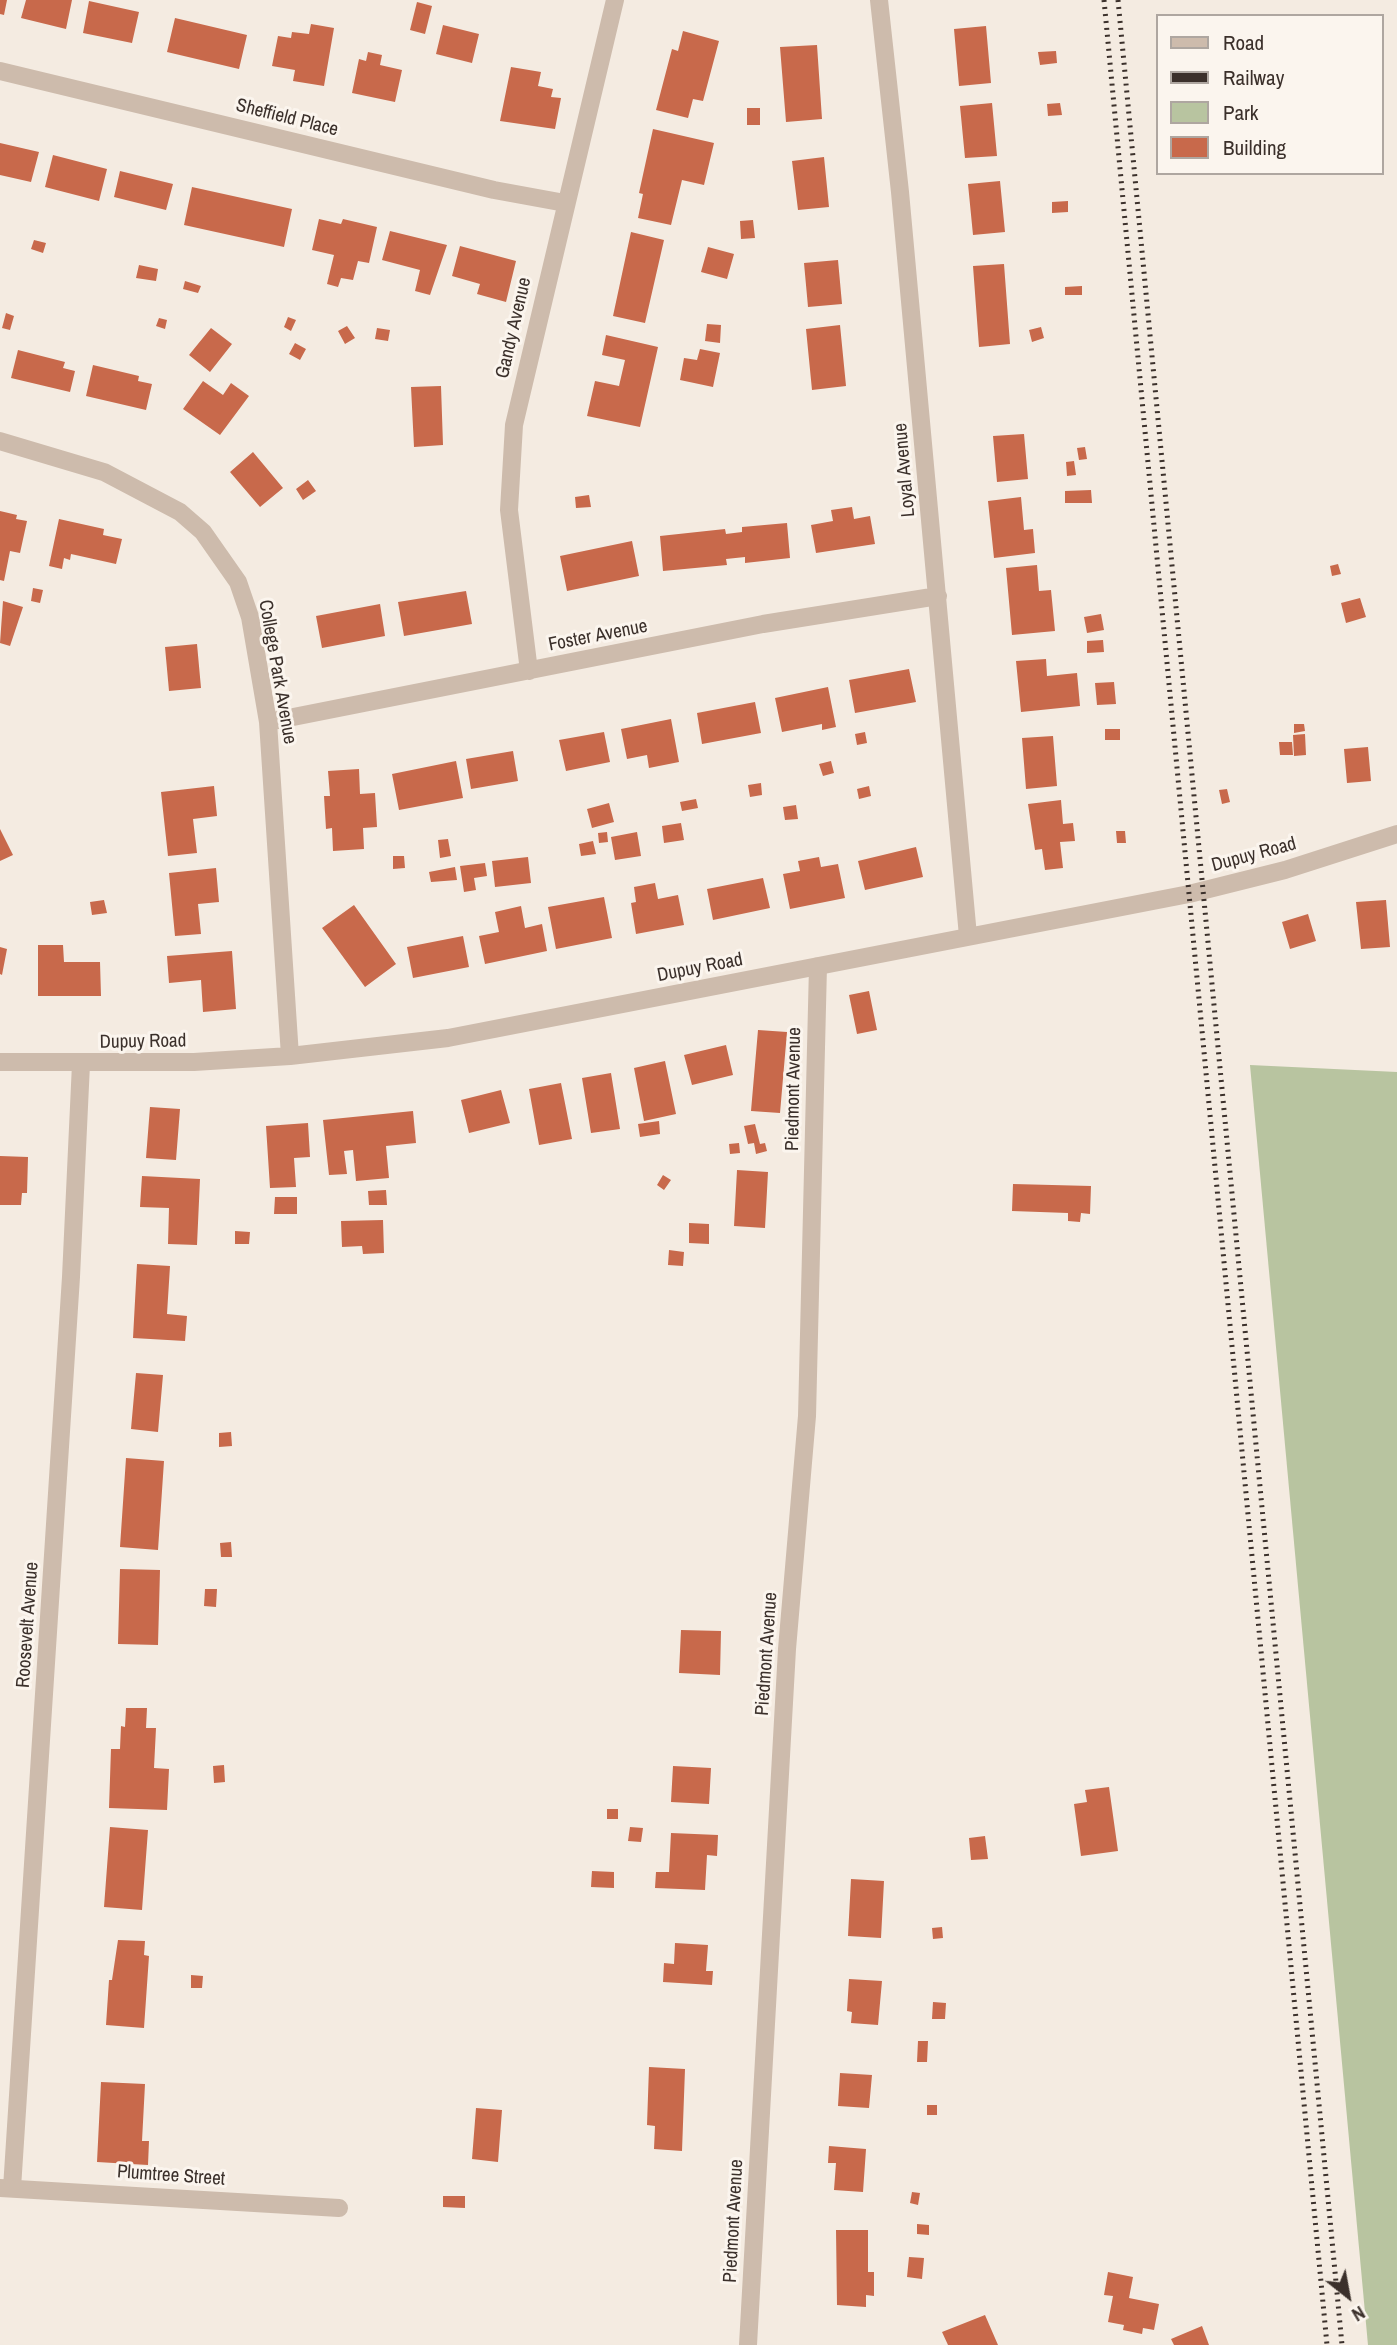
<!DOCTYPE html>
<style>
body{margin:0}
#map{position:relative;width:1397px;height:2345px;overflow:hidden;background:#f4ebe1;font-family:"Archivo Narrow",sans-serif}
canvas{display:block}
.legend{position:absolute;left:1156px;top:14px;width:228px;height:161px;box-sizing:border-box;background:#fbf5ee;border:2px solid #aea6a0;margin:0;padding:9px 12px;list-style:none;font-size:21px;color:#3b302b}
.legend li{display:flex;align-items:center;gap:14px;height:35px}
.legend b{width:35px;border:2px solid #aea6a0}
.north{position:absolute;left:1313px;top:2261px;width:70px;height:70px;-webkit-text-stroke:5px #fbf5ee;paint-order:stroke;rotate:149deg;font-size:19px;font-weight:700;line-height:28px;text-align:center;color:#3b302b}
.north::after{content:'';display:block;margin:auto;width:24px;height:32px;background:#3b302b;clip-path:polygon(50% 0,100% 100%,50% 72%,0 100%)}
</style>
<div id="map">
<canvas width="1397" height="2345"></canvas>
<ul class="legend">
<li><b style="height:9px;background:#cdbbac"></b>Road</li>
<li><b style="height:9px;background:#3b302b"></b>Railway</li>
<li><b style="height:19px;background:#b8c4a0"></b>Park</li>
<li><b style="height:19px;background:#c8694b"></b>Building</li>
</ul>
<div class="north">N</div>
</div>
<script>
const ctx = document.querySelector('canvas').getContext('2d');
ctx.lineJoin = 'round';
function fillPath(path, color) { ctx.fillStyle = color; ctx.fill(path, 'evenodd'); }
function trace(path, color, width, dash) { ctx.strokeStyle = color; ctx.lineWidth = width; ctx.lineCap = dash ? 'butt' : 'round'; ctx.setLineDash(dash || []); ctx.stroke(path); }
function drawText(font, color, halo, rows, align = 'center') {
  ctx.font = font + ' "Archivo Narrow",sans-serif'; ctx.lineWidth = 6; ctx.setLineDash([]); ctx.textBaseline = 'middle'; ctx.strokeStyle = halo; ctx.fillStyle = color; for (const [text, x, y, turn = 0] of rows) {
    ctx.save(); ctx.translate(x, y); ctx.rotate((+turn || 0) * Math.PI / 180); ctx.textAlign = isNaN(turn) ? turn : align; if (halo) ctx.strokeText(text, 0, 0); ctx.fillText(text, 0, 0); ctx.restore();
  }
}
fillPath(new Path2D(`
 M 1250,1065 L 1397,1072 L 1397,2345 L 1368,2345 Z`), '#b8c4a0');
fillPath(new Path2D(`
 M 0,0 L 7,0 L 4,15 L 0,14 Z
 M 26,0 L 72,0 L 66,29 L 21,18 Z
 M 89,1 L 139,12 L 132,43 L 83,33 Z
 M 417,2 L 432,6 L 425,34 L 410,30 Z
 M 175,18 L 247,35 L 239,69 L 167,52 Z
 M 311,24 L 334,28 L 324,86 L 293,81 L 295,70 L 272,66 L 278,36 L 291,38 L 292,32 L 309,34 Z
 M 443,25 L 479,34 L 472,63 L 436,54 Z
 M 986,26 L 991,83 L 959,86 L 954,29 Z
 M 683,31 L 719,41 L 703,101 L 693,99 L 688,118 L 656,110 L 672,49 L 678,51 Z
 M 817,45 L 822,119 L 786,122 L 780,47 Z
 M 1056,51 L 1057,63 L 1040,65 L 1038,52 Z
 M 368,52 L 382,55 L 380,65 L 402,70 L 395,102 L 352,93 L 359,59 L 366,61 Z
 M 511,67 L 541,72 L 538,86 L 553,89 L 551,97 L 561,98 L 555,129 L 500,121 Z
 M 992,103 L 997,156 L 965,158 L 960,106 Z
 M 1060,103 L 1062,115 L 1048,116 L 1047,104 Z
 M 747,108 L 760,108 L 760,125 L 747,125 Z
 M 653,129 L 714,143 L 704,185 L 682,180 L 671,225 L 638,218 L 643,194 L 639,193 Z
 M 0,143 L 39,152 L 31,182 L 0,175 Z
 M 53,155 L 107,169 L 99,201 L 45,187 Z
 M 824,157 L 829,207 L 798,210 L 792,161 Z
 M 120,171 L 173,184 L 166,210 L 114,197 Z
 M 1000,181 L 1005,232 L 973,235 L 968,184 Z
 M 192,187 L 292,209 L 284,247 L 184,225 Z
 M 1068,201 L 1068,212 L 1052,213 L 1052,202 Z
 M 319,219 L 341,224 L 343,219 L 377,227 L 369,263 L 358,261 L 353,280 L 341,278 L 338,287 L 327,284 L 334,255 L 312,250 Z
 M 753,220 L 755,238 L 741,239 L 740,221 Z
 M 390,231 L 447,245 L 430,295 L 415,291 L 420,270 L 382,260 Z
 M 631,232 L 664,240 L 645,323 L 613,316 Z
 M 34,240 L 46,243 L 43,253 L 31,249 Z
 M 460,246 L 516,261 L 506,302 L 477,294 L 480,284 L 452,276 Z
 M 708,247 L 734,254 L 727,279 L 701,272 Z
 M 838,260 L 842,304 L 808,307 L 804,263 Z
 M 1004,264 L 1010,344 L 979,347 L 973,266 Z
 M 139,265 L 158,269 L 156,281 L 136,278 Z
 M 185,281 L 201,286 L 198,293 L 183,289 Z
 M 1082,286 L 1082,295 L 1065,295 L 1065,287 Z
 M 6,313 L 14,316 L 10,330 L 2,328 Z
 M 288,317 L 296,320 L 291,331 L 284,327 Z
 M 159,318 L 167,320 L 165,329 L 156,326 Z
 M 707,324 L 721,325 L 720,343 L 705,341 Z
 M 840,325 L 846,386 L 812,390 L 806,329 Z
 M 347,326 L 355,338 L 345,344 L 338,331 Z
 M 1041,327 L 1044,338 L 1032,342 L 1029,330 Z
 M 211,328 L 232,344 L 210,372 L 189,355 Z
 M 377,328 L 390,330 L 388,341 L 375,339 Z
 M 606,335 L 658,347 L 640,427 L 587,416 L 595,381 L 619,386 L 625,360 L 602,355 Z
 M 295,343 L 306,349 L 300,360 L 289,354 Z
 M 700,349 L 720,353 L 713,387 L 680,380 L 684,358 L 697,360 Z
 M 18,350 L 65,362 L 63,368 L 75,371 L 70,392 L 11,378 Z
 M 93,365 L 139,376 L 138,381 L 152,384 L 146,410 L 86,396 Z
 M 203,381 L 223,395 L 231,383 L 249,396 L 220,435 L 183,409 Z
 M 441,386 L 443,445 L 414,447 L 411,387 Z
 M 1024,434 L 1028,479 L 997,482 L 993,436 Z
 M 1085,447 L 1087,459 L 1079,460 L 1077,448 Z
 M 253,452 L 283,488 L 260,507 L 230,472 Z
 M 1074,461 L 1076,475 L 1067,476 L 1066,462 Z
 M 308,480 L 316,491 L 303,500 L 296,489 Z
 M 1091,490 L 1092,503 L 1065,503 L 1065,491 Z
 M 589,495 L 591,507 L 576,508 L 575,497 Z
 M 1021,497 L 1024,530 L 1033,529 L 1035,553 L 994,558 L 988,501 Z
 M 852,507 L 854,519 L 870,516 L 875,544 L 816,553 L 811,525 L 833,521 L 831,510 Z
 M 0,511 L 17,515 L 16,519 L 27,521 L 20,553 L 10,551 L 4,581 L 0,580 Z
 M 59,519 L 104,529 L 103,535 L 122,539 L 116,564 L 71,554 L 70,560 L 64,558 L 62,569 L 49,566 Z
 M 787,523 L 790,558 L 745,563 L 745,557 L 726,559 L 727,565 L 663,571 L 660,536 L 725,529 L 726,534 L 742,532 L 742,527 Z
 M 632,541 L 639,576 L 567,591 L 560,556 Z
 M 1338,564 L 1341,574 L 1332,576 L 1330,566 Z
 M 1037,565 L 1039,591 L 1051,590 L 1055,631 L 1012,635 L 1006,568 Z
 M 33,588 L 43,590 L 40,603 L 31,601 Z
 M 466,591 L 472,624 L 404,636 L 398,602 Z
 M 1360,598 L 1366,617 L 1346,623 L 1341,603 Z
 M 3,601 L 23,607 L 10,646 L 0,643 Z
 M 380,604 L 385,636 L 322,648 L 316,616 Z
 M 1101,614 L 1104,630 L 1087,633 L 1084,617 Z
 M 1103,640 L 1104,652 L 1087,653 L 1087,641 Z
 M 197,644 L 201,688 L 169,691 L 165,647 Z
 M 1046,659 L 1047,676 L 1077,673 L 1080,706 L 1021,712 L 1016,661 Z
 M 909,669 L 916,702 L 855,713 L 849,680 Z
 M 1114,682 L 1116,704 L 1097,705 L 1095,683 Z
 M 828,687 L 836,727 L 822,730 L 822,724 L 782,732 L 775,698 Z
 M 755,702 L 761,733 L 702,744 L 697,713 Z
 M 671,719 L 679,762 L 649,768 L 647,755 L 627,759 L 621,729 Z
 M 1294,724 L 1304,724 L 1305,731 L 1294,733 Z
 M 1105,729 L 1120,729 L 1120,740 L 1105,740 Z
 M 604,732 L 610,762 L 566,771 L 559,740 Z
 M 865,732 L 867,743 L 857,745 L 855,734 Z
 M 1305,734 L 1306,755 L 1294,756 L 1293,735 Z
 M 1053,736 L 1057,786 L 1026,789 L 1022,738 Z
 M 1279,742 L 1292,742 L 1293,755 L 1280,755 Z
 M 1368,747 L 1371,781 L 1347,783 L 1344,749 Z
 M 513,751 L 518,781 L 471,789 L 466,759 Z
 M 456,761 L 463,798 L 399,810 L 392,774 Z
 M 831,761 L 834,773 L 823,776 L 819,764 Z
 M 359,769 L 360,794 L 375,793 L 377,827 L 363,828 L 364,849 L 333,851 L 332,828 L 326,829 L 324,796 L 330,796 L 328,771 Z
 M 761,783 L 762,795 L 750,797 L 748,785 Z
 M 214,786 L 217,816 L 193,819 L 197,853 L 168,856 L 161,792 Z
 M 869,786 L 871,796 L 859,799 L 857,789 Z
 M 1227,789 L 1230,802 L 1222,804 L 1219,790 Z
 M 696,799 L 698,808 L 682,811 L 680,802 Z
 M 1061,800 L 1063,824 L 1073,823 L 1075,841 L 1060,842 L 1063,868 L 1045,870 L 1042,849 L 1035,850 L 1028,804 Z
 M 609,803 L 614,822 L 592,828 L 587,809 Z
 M 796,805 L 798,819 L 785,820 L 783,807 Z
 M 681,823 L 684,840 L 664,843 L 662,826 Z
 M 0,829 L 13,855 L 0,861 Z
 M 1116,831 L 1125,831 L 1126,843 L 1117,843 Z
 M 607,832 L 608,842 L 599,843 L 598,833 Z
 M 637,832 L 641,856 L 615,860 L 611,837 Z
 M 448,839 L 451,856 L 440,858 L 438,840 Z
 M 593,841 L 596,854 L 581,856 L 579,844 Z
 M 916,847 L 923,877 L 865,890 L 858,861 Z
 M 393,856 L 404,856 L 405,868 L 393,869 Z
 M 528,857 L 531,883 L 495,887 L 492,861 Z
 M 819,857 L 821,867 L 838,864 L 845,898 L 790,909 L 783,874 L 800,871 L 798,861 Z
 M 485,863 L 487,876 L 474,878 L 476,890 L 464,892 L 460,866 Z
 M 455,867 L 457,880 L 431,882 L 429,872 Z
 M 216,868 L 219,902 L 198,904 L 201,934 L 175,936 L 169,873 Z
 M 763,878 L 770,908 L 713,920 L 707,889 Z
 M 655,883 L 658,899 L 678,895 L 684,925 L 636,934 L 631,903 L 636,902 L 634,887 Z
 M 604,897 L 612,938 L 556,949 L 548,907 Z
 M 104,900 L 107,913 L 92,915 L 90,902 Z
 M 1386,900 L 1390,947 L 1361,949 L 1356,902 Z
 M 354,905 L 396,964 L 365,987 L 322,928 Z
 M 521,906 L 525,928 L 542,924 L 547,951 L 485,964 L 479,936 L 499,932 L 495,912 Z
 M 1308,914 L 1316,941 L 1290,949 L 1282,922 Z
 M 463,936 L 469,967 L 413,978 L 407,947 Z
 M 38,945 L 63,945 L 64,962 L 100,962 L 101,996 L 38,996 Z
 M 0,947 L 7,949 L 2,975 L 0,974 Z
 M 232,951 L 236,1009 L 203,1012 L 201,980 L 169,983 L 167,956 Z
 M 869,991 L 877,1030 L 857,1034 L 849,995 Z
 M 758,1030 L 787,1032 L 780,1113 L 751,1111 Z
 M 726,1045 L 733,1075 L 692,1085 L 684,1055 Z
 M 665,1061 L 676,1114 L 644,1121 L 634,1068 Z
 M 611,1073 L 620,1129 L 591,1133 L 582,1078 Z
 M 561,1083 L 572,1139 L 539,1145 L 529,1089 Z
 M 501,1090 L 510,1123 L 469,1133 L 461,1100 Z
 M 150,1107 L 180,1109 L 176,1160 L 146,1158 Z
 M 413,1111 L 416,1143 L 386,1146 L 389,1178 L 356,1181 L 353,1150 L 344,1151 L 347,1174 L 329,1175 L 323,1120 Z
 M 659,1121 L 660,1134 L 640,1137 L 638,1124 Z
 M 308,1123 L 310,1157 L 294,1158 L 296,1187 L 270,1188 L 266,1126 Z
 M 755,1124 L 760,1144 L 765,1143 L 767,1151 L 756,1154 L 754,1143 L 748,1144 L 744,1126 Z
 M 739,1143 L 740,1153 L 730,1154 L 729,1144 Z
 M 0,1156 L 28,1157 L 27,1193 L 22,1193 L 21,1205 L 0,1205 Z
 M 737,1170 L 768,1172 L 765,1228 L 734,1226 Z
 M 663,1175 L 671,1180 L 664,1190 L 657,1185 Z
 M 142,1176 L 200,1179 L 197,1245 L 168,1244 L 169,1208 L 140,1207 Z
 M 1013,1184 L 1091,1186 L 1090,1214 L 1081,1213 L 1080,1222 L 1068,1221 L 1068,1213 L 1012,1211 Z
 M 386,1190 L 387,1205 L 369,1205 L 368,1191 Z
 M 275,1197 L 297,1197 L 297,1214 L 274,1214 Z
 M 383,1220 L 384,1253 L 363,1254 L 362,1246 L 342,1247 L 341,1221 Z
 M 689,1223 L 709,1224 L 709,1244 L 689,1243 Z
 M 235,1231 L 250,1232 L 249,1244 L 235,1244 Z
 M 669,1250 L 684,1252 L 683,1266 L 668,1265 Z
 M 137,1264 L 170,1266 L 167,1314 L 187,1316 L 185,1341 L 133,1338 Z
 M 136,1373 L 163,1375 L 158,1432 L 131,1429 Z
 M 231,1432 L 232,1446 L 219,1447 L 219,1433 Z
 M 126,1458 L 164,1461 L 158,1550 L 120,1547 Z
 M 231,1542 L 232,1557 L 221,1557 L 220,1543 Z
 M 120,1569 L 160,1570 L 158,1645 L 118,1644 Z
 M 205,1589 L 217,1589 L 216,1607 L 204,1606 Z
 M 681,1630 L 721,1631 L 720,1675 L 679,1673 Z
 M 126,1708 L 147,1708 L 146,1728 L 156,1728 L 154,1768 L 169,1769 L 167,1810 L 109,1808 L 111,1749 L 120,1749 L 121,1726 L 125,1727 Z
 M 224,1765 L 225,1782 L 214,1783 L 213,1766 Z
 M 673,1766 L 711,1768 L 709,1804 L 671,1802 Z
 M 1109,1787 L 1118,1851 L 1081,1856 L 1074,1804 L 1087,1802 L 1085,1790 Z
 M 607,1809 L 618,1809 L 618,1819 L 607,1819 Z
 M 110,1827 L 148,1830 L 142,1910 L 104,1907 Z
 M 630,1827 L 643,1828 L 641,1842 L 628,1841 Z
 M 671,1833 L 718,1835 L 717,1856 L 707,1855 L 705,1890 L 655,1888 L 656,1872 L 669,1872 Z
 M 985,1836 L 988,1859 L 971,1860 L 969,1838 Z
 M 592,1871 L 614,1872 L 614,1888 L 591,1887 Z
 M 851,1879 L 884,1881 L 881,1938 L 848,1936 Z
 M 942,1927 L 943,1938 L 933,1939 L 932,1928 Z
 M 118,1940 L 145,1941 L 144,1955 L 149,1956 L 144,2028 L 106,2025 L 109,1980 L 112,1980 Z
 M 675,1943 L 708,1945 L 706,1971 L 713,1971 L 712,1985 L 663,1982 L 664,1963 L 674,1964 Z
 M 191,1975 L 203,1976 L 202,1988 L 191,1988 Z
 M 849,1979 L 882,1981 L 878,2025 L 851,2023 L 852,2012 L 847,2011 Z
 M 933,2002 L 946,2003 L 945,2019 L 932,2019 Z
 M 918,2041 L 928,2041 L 927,2062 L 917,2062 Z
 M 649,2067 L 685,2069 L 682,2151 L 654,2149 L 655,2126 L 647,2125 Z
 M 840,2073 L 872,2075 L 869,2108 L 838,2106 Z
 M 101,2082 L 145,2084 L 142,2141 L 149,2141 L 148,2165 L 97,2162 Z
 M 927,2105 L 937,2105 L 937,2115 L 927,2115 Z
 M 476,2108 L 502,2110 L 498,2162 L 472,2159 Z
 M 829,2146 L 866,2149 L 863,2192 L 834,2190 L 836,2163 L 828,2163 Z
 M 912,2192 L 920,2193 L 918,2205 L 910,2203 Z
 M 443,2196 L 465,2196 L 465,2208 L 443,2207 Z
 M 917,2224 L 929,2225 L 929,2235 L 917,2234 Z
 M 836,2230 L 868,2230 L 868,2272 L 874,2272 L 874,2296 L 866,2295 L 866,2307 L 837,2305 Z
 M 909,2257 L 924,2258 L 922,2279 L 907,2277 Z
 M 1108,2272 L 1133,2277 L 1129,2298 L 1159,2304 L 1154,2330 L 1143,2328 L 1142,2334 L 1123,2330 L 1124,2325 L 1108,2322 L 1113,2296 L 1104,2295 Z
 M 985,2315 L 998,2345 L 948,2345 L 942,2332 Z
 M 1202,2326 L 1209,2345 L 1174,2345 L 1171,2339 Z`), '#c8694b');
trace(new Path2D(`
 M 879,0 L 900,192 L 968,936
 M 0,71 L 494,190 L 565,203
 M 0,441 L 104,472 L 180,512 L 203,532 L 238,582 L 250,617 L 268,722 L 290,1056
 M 529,671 L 509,510 L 514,425 L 615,0
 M 268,722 L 763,624 L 938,596
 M 0,1062 L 194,1062 L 290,1056 L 448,1038 L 1189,894 L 1285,870 L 1397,834
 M 0,2188 L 339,2208
 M 12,2188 L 71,1277 L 81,1064
 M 748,2345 L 787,1649 L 807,1416 L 818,966`), '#cdbbac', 18);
trace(new Path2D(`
 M 1104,0 L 1327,2345
 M 1118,0 L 1342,2345`), '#3b302b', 5, [2, 5]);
drawText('19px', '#3b302b', '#fbf5ee', [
 ["Sheffield Place",287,118,14],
 ["Gandy Avenue",514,328,-77],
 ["Loyal Avenue",905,470,-95],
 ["Foster Avenue",598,636,-11],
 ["College Park Avenue",277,672,80],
 ["Dupuy Road",1254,855,-15],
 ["Dupuy Road",700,968,-11],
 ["Dupuy Road",143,1042,-1],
 ["Piedmont Avenue",794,1089,-89],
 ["Roosevelt Avenue",28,1625,-86],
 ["Piedmont Avenue",767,1654,-86],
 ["Plumtree Street",171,2176,4],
 ["Piedmont Avenue",734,2221,-87]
]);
</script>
